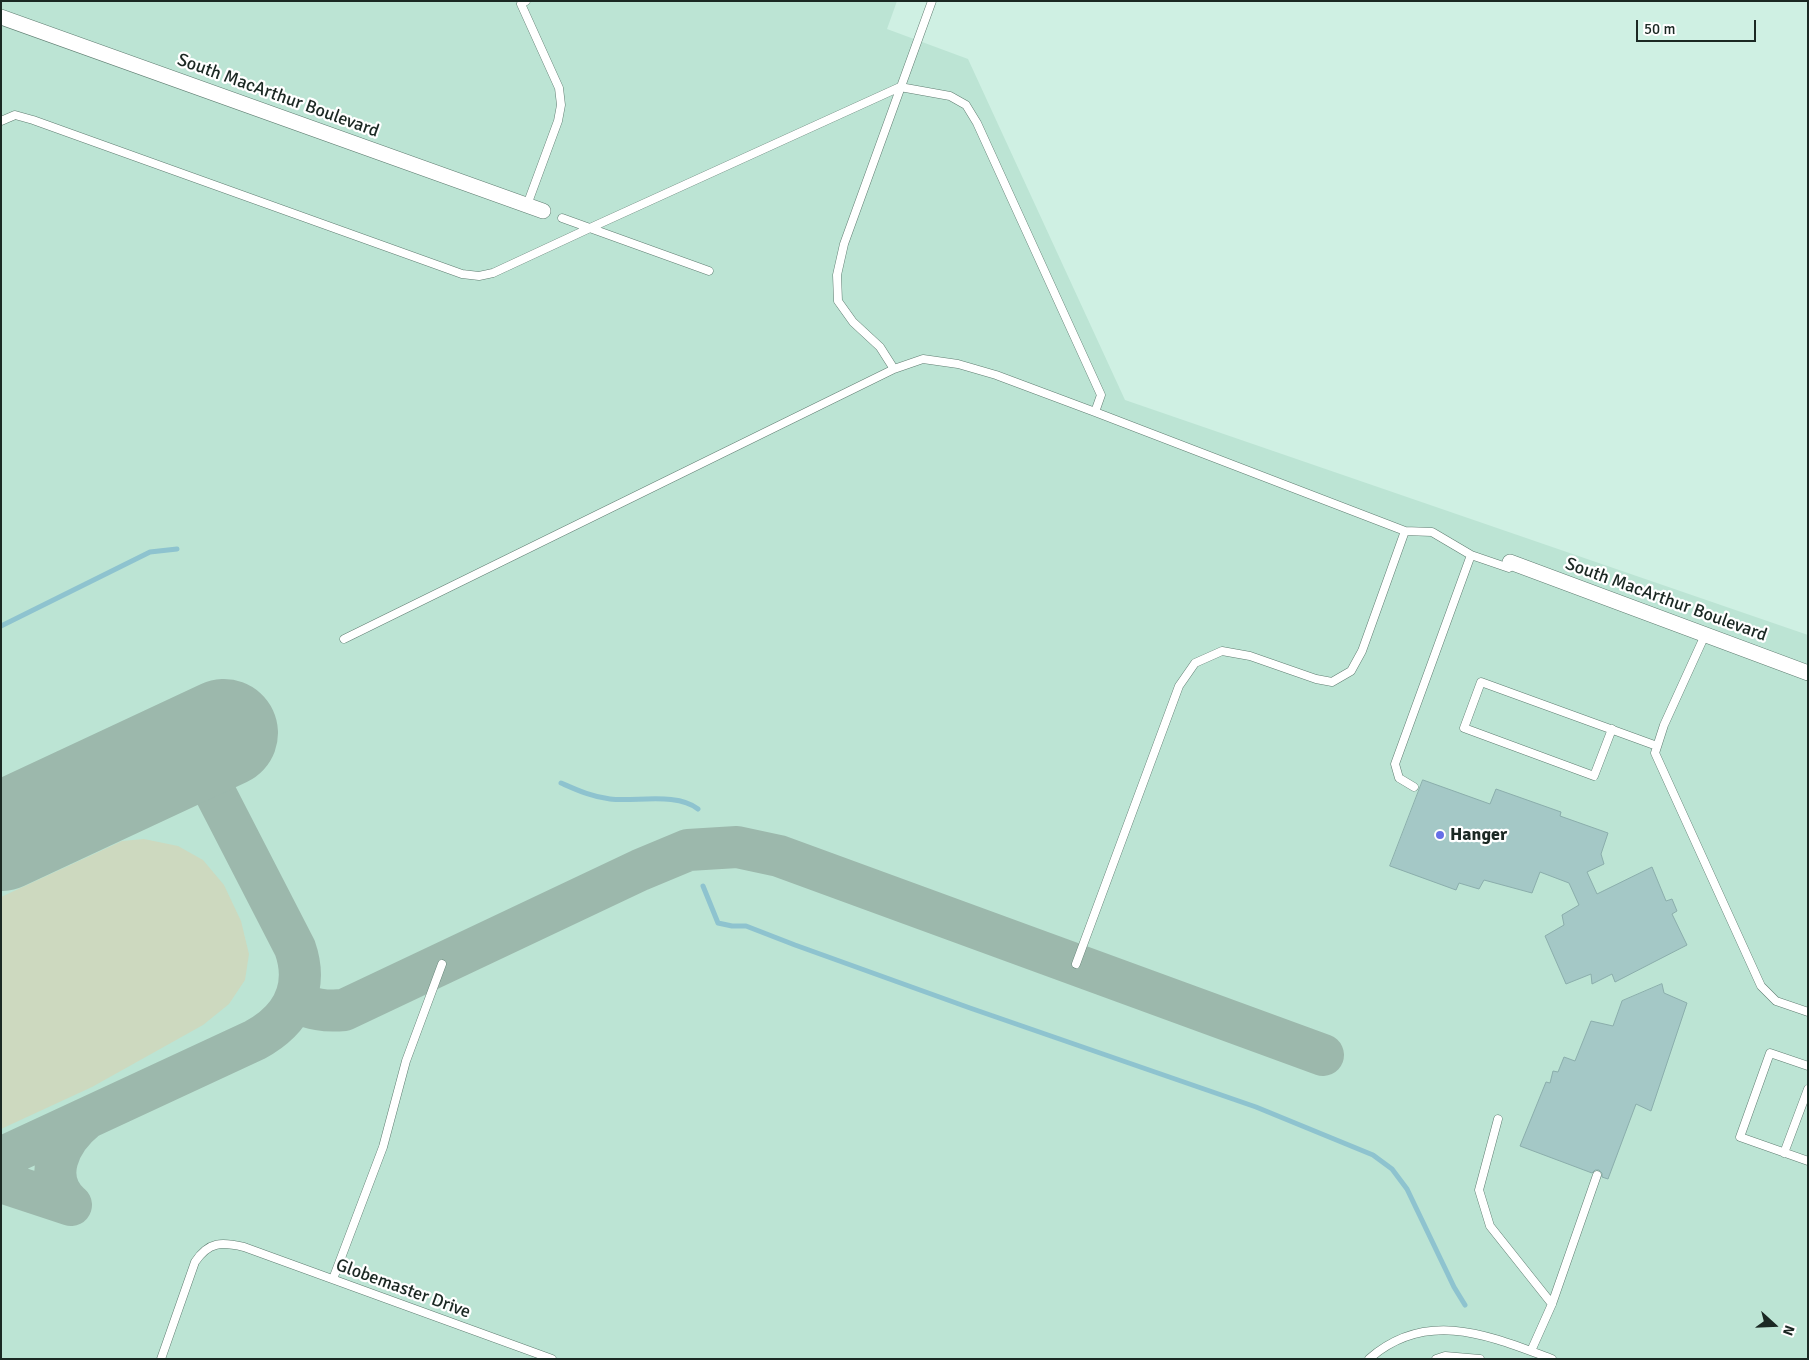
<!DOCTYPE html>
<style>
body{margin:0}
#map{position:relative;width:1809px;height:1360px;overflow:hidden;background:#cff0e3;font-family:Signika,sans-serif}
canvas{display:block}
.frame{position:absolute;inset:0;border:2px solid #1b2823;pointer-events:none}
.north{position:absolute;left:1749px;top:1300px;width:50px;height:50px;-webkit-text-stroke:4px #fff;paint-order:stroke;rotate:110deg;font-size:14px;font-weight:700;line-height:20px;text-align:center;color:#1b2823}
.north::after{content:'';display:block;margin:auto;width:18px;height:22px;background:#1b2823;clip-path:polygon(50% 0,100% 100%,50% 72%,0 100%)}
.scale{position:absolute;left:1636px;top:20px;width:120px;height:22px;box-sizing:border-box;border:2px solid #1b2823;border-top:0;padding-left:6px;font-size:15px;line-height:18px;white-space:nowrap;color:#1b2823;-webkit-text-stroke:4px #fff;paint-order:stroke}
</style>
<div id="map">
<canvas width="1809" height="1360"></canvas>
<div class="frame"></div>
<div class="north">N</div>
<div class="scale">50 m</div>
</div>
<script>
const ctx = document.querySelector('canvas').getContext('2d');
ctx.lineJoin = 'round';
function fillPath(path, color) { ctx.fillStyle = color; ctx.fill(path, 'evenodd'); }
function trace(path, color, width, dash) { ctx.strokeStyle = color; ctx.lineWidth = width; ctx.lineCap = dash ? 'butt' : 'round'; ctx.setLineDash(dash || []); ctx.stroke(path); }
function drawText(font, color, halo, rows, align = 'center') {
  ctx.font = font + ' Signika,sans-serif'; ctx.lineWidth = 4.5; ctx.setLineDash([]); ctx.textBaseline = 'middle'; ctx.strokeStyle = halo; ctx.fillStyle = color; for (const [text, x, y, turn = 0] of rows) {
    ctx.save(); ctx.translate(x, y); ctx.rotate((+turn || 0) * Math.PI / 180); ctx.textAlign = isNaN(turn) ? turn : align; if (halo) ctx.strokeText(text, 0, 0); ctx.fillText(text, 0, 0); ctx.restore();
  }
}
fillPath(new Path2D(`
 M 1,1 L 897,1 L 887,29 L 968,59 L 1125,400 L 1808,635 L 1808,1359 L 1,1359 Z`), '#bce4d4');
fillPath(new Path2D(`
 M 144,839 L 178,846 L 203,860 L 224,885 L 241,921 L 249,954 L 245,980 L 229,1004 L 203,1025 L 92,1087 L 1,1129 L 1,897 L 122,841 Z`), '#cdd9bf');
trace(new Path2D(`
 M 1,626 L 150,552 L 177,549
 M 561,783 C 577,790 592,797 610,799 C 636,802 677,792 698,809
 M 703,886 L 718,923 L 732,926 L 746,926 L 795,945 L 970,1008 L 1256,1107 L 1373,1155 L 1392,1169 L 1407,1189 L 1454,1287 L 1465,1305`), '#8ec3cf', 5);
trace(new Path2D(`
 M 294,1002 C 312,1009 325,1012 344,1010 L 640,870 L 688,850 L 737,847 L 779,856 L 1323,1055
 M 1,1158 L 255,1040 C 292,1020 309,988 295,948 L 192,748
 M 1,1182 L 71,1205
 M 71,1205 C 40,1179 60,1140 86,1119`), '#9cb8ac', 42);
trace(new Path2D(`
 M 1,837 L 224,733`), '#9cb8ac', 108);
const building = new Path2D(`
 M 1423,780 L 1490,804 L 1496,789 L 1561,812 L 1560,816 L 1608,833 L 1601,854 L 1604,864 L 1587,872 L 1597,894 L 1652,867 L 1666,901 L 1672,899 L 1677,911 L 1672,914 L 1687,945 L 1615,982 L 1612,974 L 1592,984 L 1591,974 L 1566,984 L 1545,936 L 1564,925 L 1562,915 L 1579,905 L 1569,883 L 1540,872 L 1532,893 L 1484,880 L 1479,889 L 1459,883 L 1456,890 L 1390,866 Z
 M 1662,984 L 1664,993 L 1687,1003 L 1651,1111 L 1636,1104 L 1608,1179 L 1602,1177 L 1602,1173 L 1599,1170 L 1595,1170 L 1592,1173 L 1520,1146 L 1546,1082 L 1550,1083 L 1553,1071 L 1558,1072 L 1564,1057 L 1575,1061 L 1591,1021 L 1613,1026 L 1622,1001 Z`);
fillPath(building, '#a4c8c6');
trace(building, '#8baeac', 1);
const lane = new Path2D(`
 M 526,1 L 521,4 L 559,88 L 561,105 L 558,121 L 527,205
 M 932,1 L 844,244 L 837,275 L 838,301 L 853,322 L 880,347 L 894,369 L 923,359 L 958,364 L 996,375 L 1095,412
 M 1,121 L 15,115 L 33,120 L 462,274 L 479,276 L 493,273 L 590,228 L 900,87 L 950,96 L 966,105 L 977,123 L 1101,395 L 1095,412 L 1405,531 L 1432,532 L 1471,555 L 1509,568
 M 562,218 L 709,271
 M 1705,635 L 1664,725 L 1655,753 L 1761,986 L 1776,1001 L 1808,1012
 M 344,639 L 894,369
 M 1612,729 L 1594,776 L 1464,728 L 1481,682 L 1657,746
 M 1414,787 L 1399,778 L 1395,764 L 1471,555
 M 1076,964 L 1179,686 L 1195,663 L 1222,651 L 1250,656 L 1316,679 L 1332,682 L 1351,671 L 1362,651 L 1405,531
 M 1808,1066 L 1770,1053 L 1740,1137 L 1808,1161
 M 1498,1119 L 1479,1190 L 1490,1226 L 1552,1304
 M 1784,1153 L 1808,1089
 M 333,1279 L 383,1147 L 406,1061 L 442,964
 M 1531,1351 L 1552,1304 L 1597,1175
 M 161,1359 L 195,1262 C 209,1241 222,1242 244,1247 L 552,1359
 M 1369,1359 C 1427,1308 1490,1336 1552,1359
 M 1436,1359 L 1445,1356 L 1480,1359`);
const street = new Path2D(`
 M 1,17 L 543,211
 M 1510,562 L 1808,673`);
trace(lane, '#607e72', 9);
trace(street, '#607e72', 16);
trace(lane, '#fff', 8);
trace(street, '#fff', 15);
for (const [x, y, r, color] of [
 [1440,835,5,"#666ee7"]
]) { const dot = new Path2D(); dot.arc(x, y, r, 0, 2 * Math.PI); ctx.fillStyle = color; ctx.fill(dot); trace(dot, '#fff', 2); }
drawText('18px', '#1b2823', '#fff', [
 ["South MacArthur Boulevard",278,96,20],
 ["South MacArthur Boulevard",1666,600,20],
 ["Globemaster Drive",403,1289,20]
]);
drawText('bold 18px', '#1b2823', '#fff', [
 ["Hanger",1450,835]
], 'left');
</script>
